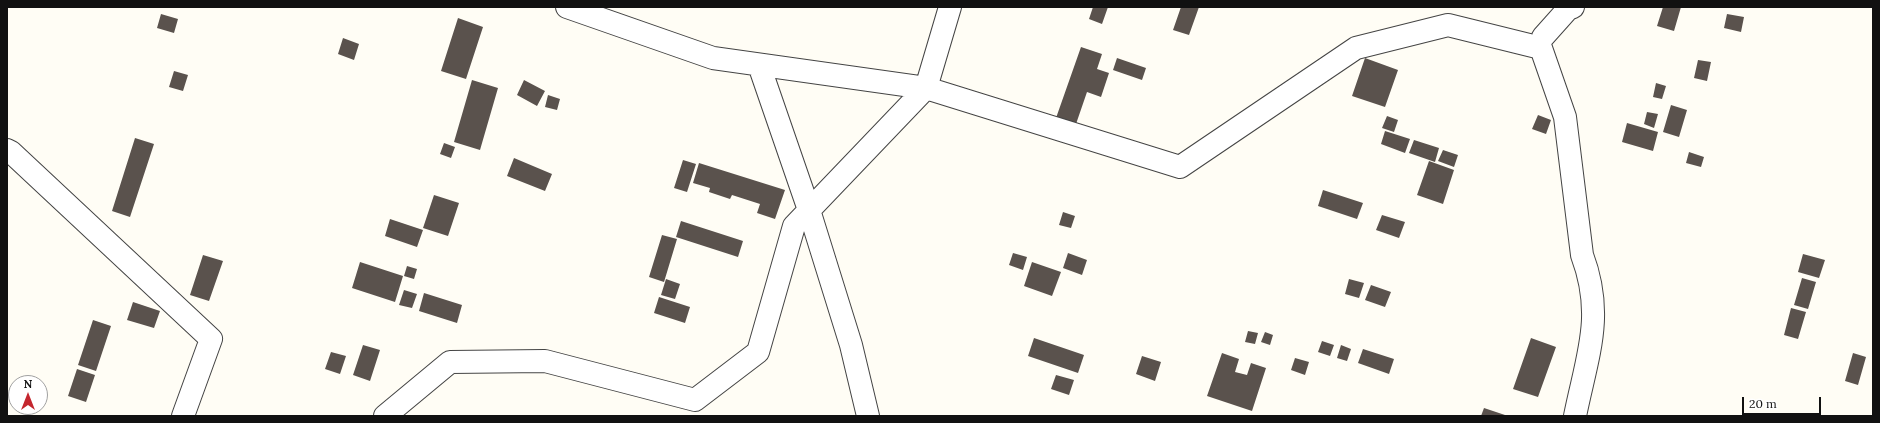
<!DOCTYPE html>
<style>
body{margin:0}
#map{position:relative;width:1880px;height:423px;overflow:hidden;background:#fffdf5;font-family:Lora,serif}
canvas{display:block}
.frame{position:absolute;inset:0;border:8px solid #111;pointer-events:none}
.north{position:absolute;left:8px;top:375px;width:40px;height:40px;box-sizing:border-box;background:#fff;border:1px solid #a0a0a0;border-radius:50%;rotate:0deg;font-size:11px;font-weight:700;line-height:16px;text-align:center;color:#111}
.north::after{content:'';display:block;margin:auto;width:14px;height:18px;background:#c4262e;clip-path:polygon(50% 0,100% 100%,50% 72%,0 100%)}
.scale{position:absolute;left:1742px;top:397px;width:79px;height:18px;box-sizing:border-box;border:2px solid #111;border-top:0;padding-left:5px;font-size:12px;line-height:14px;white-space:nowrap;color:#111;-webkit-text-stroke:3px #fff;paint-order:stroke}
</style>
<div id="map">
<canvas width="1880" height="423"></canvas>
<div class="frame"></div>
<div class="north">N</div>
<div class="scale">20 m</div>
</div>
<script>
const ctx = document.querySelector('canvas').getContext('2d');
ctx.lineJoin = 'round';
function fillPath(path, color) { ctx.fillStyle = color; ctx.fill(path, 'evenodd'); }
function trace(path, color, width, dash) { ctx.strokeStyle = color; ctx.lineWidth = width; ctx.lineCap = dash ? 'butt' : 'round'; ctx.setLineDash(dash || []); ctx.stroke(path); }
fillPath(new Path2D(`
 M 1093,7 L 1108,7 L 1102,24 L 1089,19 Z
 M 1181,7 L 1199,7 L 1189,35 L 1173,30 Z
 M 1663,7 L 1681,7 L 1674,31 L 1657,26 Z
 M 161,14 L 178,19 L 174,33 L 157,28 Z
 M 1727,14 L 1744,17 L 1741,32 L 1724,28 Z
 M 458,18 L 483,27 L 466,79 L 441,71 Z
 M 343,38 L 359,44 L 354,60 L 338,54 Z
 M 1081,47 L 1102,54 L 1097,69 L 1109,73 L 1101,97 L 1087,92 L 1076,124 L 1056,118 Z
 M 1117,58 L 1146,68 L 1142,80 L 1113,70 Z
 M 1365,58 L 1398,70 L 1385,107 L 1352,96 Z
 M 1698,60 L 1711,62 L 1707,81 L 1694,78 Z
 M 174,71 L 188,75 L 183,91 L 169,87 Z
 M 472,80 L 498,88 L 480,150 L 454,142 Z
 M 524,80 L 545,91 L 537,106 L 517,95 Z
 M 1656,83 L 1666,86 L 1662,99 L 1653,97 Z
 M 548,95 L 560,99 L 557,110 L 545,107 Z
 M 1671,105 L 1687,110 L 1679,137 L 1663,132 Z
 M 1647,112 L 1658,114 L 1654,128 L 1644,124 Z
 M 1538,115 L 1551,120 L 1546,134 L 1532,129 Z
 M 1387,116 L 1398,120 L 1394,132 L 1382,128 Z
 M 1627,123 L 1658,132 L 1653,151 L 1622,142 Z
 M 1385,131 L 1410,139 L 1405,153 L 1381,144 Z
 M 135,138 L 154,144 L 130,217 L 112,211 Z
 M 1414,140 L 1439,148 L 1435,162 L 1409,153 Z
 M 444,143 L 455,147 L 451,158 L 440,154 Z
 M 1443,150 L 1458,155 L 1454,167 L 1438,161 Z
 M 1689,152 L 1704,157 L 1701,167 L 1686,163 Z
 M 514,158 L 552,174 L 545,191 L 507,176 Z
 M 683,160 L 696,164 L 687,192 L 674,188 Z
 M 1429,161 L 1454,170 L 1443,204 L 1417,195 Z
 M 699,163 L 785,190 L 775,219 L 757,213 L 760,204 L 732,195 L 730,199 L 709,192 L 710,188 L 693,183 Z
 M 1323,190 L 1363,203 L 1357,219 L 1318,206 Z
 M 434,195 L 459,203 L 448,236 L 423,228 Z
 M 1063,212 L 1075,216 L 1071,228 L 1059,225 Z
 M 1382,215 L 1405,222 L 1399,238 L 1376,230 Z
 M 390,219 L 423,230 L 417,247 L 385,236 Z
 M 681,221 L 743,241 L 738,257 L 676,237 Z
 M 662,235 L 677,239 L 664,282 L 649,277 Z
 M 1013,253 L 1027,257 L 1023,270 L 1009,265 Z
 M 1068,253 L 1087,260 L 1082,275 L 1063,268 Z
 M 1803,254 L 1825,260 L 1819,278 L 1798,272 Z
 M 203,255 L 223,261 L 209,301 L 190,295 Z
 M 360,262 L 403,276 L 395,302 L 352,288 Z
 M 1032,262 L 1061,272 L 1052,296 L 1024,286 Z
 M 407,266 L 417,269 L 414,279 L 404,276 Z
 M 1802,278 L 1816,282 L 1808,309 L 1794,305 Z
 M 666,279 L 680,284 L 675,299 L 661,295 Z
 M 1349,279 L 1364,283 L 1359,298 L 1345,294 Z
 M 1371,285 L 1391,292 L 1385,307 L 1365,300 Z
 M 404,290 L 417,294 L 412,308 L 399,305 Z
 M 424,293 L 462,305 L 457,323 L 419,311 Z
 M 659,297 L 690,307 L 685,323 L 654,313 Z
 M 133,302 L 160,311 L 154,328 L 127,320 Z
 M 1791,308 L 1806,312 L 1798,339 L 1784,335 Z
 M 93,320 L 111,326 L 96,371 L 78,365 Z
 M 1248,331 L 1258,333 L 1255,344 L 1245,342 Z
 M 1265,332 L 1273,335 L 1270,345 L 1261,342 Z
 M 1034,338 L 1084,355 L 1078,373 L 1028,356 Z
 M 1531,338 L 1556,347 L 1538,397 L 1513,389 Z
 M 1322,341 L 1334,345 L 1330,356 L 1318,352 Z
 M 363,345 L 380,350 L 370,381 L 353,375 Z
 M 1341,345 L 1351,349 L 1347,361 L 1337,358 Z
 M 1363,349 L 1394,359 L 1389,374 L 1358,363 Z
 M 331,352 L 346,356 L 340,374 L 325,369 Z
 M 1222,353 L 1239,359 L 1235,372 L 1247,375 L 1251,363 L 1266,368 L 1252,411 L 1207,396 Z
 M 1853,353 L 1866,357 L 1858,385 L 1845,381 Z
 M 1142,356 L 1161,362 L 1155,381 L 1136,374 Z
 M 1295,358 L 1309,362 L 1305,375 L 1291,370 Z
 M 77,369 L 95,375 L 86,402 L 68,396 Z
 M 1056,375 L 1074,380 L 1069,395 L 1051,389 Z
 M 1484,408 L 1508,416 L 1481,416 Z`), '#5a524d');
const street = new Path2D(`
 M 567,7 L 713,58 L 926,88
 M 950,7 L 926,88 L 1180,167 L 1356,48 L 1448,25 L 1541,48 L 1565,117 L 1582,255 C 1605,316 1587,356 1575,416
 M 1543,37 L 1568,9 L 1573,7
 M 759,65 L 809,210 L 851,345 L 868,416
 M 7,150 L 11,152 L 211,339 L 183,416
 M 385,416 L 450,362 L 545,361 L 695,400 L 758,352 L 794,226 L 926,88`);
trace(street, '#444', 24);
trace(street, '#fff', 22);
</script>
